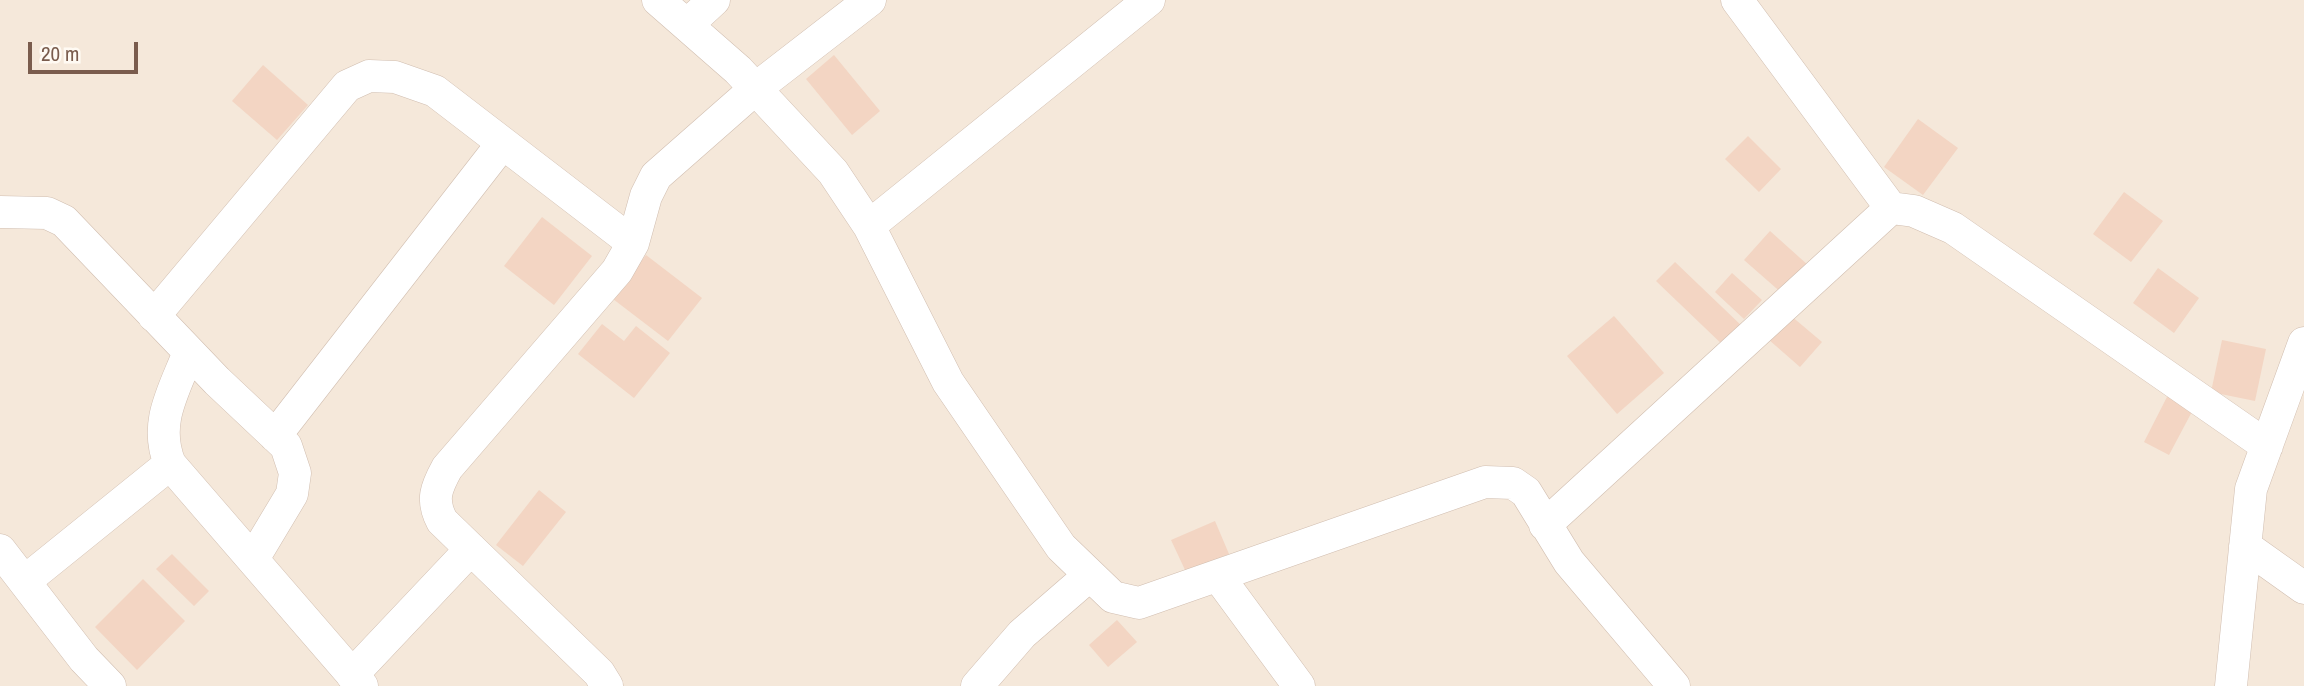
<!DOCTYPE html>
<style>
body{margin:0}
#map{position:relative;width:2304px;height:686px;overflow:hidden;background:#fdf6ec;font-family:"Archivo Narrow",sans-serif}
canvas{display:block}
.scale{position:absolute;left:28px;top:42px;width:110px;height:32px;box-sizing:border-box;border:4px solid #7a5c4d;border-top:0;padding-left:9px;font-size:21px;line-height:24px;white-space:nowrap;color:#7a5c4d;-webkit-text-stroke:5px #fffaf3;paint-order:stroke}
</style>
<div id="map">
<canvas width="2304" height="686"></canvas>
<div class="scale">20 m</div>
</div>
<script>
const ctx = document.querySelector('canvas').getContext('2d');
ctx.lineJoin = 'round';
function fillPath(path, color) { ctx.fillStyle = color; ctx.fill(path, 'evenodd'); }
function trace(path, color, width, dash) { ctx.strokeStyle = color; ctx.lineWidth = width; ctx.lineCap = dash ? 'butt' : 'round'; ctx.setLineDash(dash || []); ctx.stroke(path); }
fillPath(new Path2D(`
 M 0,0 L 2304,0 L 2304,686 L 0,686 Z`), '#f5e8da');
fillPath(new Path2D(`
 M 834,55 L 880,111 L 852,135 L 806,79 Z
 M 263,65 L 308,105 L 277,140 L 232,101 Z
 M 1918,119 L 1958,148 L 1923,195 L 1884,167 Z
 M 1748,136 L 1781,169 L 1759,192 L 1725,159 Z
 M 2124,192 L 2163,221 L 2131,262 L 2093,234 Z
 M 542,217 L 592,256 L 554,305 L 504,266 Z
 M 1770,231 L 1809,266 L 1784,295 L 1744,260 Z
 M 646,255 L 702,298 L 668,341 L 613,299 Z
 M 1675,262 L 1745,329 L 1727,349 L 1656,281 Z
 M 2158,268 L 2199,298 L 2174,333 L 2133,303 Z
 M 1732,273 L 1762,300 L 1744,319 L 1715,292 Z
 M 1790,315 L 1822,342 L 1800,367 L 1768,339 Z
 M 1614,316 L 1664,373 L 1617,414 L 1567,356 Z
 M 602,324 L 624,341 L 636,326 L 670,353 L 634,398 L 578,354 Z
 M 2222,340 L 2266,349 L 2255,401 L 2211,392 Z
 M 2169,393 L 2195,406 L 2169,455 L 2144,442 Z
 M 539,490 L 566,512 L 523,566 L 496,545 Z
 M 1215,521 L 1229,554 L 1186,572 L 1171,540 Z
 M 172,554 L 209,591 L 194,606 L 156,569 Z
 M 143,579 L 185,621 L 137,670 L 95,627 Z
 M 1117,620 L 1137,642 L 1108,667 L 1089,645 Z`), '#f3d5c3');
const minor = new Path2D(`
 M 658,0 L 738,70 L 833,172 L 869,226 L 948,382 L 1061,547 L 1113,597 L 1139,603 L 1485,482 L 1513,483 L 1526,492 L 1569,562 L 1674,686
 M 1737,0 L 1891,208
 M 687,25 L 714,0
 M 0,212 L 47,213 L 64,221 L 217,381 L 286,446 L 295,473 L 292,494 L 253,559
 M 869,226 L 1149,0
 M 154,316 L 347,86 L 369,76 L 395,77 L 435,91 L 633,243
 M 189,352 C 174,391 153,423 170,464 L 362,686
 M 275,436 L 502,144
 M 1545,525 L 1891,208 L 1914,211 L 1953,228 L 2267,446
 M 2245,546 L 2304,588
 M 0,550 L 84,659 L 110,686
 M 1218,576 L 1299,686
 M 25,581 L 170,464
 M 352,675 L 471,549
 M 607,686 L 599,673 L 442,521 C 431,500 436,488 447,468 L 617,271 L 633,243 L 646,196 L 656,176 L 755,89 L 870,0
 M 977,686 L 1022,634 L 1090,575
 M 2231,686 L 2251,489 L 2304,343`);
trace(minor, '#d1beb0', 33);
trace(minor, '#fff', 32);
</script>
